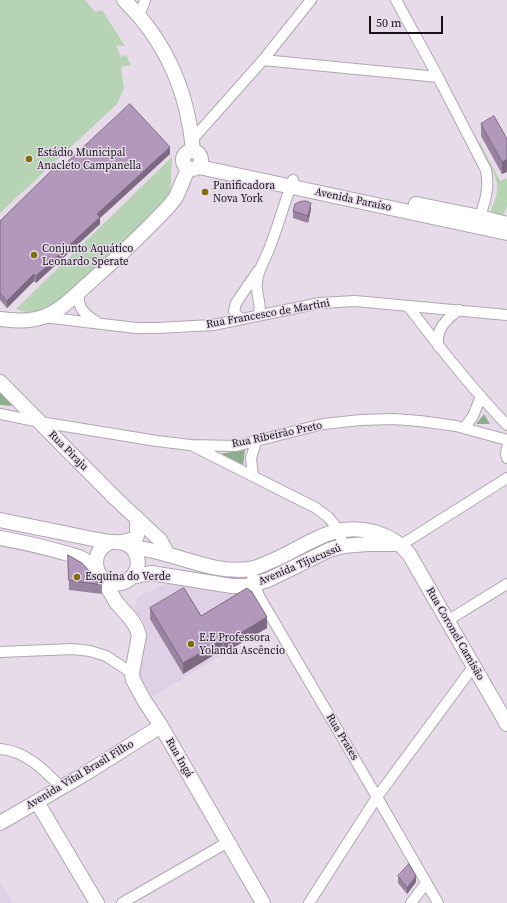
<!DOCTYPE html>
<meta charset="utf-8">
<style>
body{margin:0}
#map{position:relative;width:507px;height:903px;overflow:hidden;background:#e7dbea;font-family:"Source Serif 4",serif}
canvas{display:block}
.scale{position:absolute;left:369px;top:16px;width:74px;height:18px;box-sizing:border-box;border:2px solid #161218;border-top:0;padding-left:5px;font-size:12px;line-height:14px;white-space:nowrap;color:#161218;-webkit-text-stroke:3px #e7dbea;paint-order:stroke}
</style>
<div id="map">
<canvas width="507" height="903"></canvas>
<div class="scale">50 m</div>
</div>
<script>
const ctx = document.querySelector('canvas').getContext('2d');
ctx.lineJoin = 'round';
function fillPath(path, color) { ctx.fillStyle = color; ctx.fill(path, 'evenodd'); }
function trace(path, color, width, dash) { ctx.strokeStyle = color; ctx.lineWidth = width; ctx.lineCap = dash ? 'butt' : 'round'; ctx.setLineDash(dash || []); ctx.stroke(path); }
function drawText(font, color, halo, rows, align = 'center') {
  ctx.font = font + ' "Source Serif 4",serif'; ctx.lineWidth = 3; ctx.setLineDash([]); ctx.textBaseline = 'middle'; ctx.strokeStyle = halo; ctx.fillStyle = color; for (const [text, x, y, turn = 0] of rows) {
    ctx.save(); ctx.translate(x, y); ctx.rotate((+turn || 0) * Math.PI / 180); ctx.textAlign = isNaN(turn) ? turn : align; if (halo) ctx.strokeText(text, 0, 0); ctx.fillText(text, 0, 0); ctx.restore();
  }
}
fillPath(new Path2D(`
 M 169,582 L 241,596 L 252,603 L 267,628 L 152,697 L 139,675 L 146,636 L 145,627 L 134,607 L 138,597 Z
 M 0,881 L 13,903 L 0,903 Z`), '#e0d0e6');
fillPath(new Path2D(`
 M 0,0 L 85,0 L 95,12 L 102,10 L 125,46 L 116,45 L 121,57 L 126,55 L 131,65 L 121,67 L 124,88 L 117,104 L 0,213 Z
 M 477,142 L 480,143 L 500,181 L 507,178 L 507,206 L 503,215 L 496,217 L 490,216 C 491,207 496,200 497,191 C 500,177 483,154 477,142 Z
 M 172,157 L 170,197 L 106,263 L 53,307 L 32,314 L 16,309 Z`), '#b6d4b4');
fillPath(new Path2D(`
 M 0,391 L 16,406 L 0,405 Z
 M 484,414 L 490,424 L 476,424 Z
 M 245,450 L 243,466 L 219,454 Z`), '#8fae8d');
const street = new Path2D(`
 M 396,0 L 438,77 L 486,170 C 490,190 484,204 478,223
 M 139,16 L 145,0
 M 263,60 L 438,77
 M 192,140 L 263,60 L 311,0
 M 79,292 C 77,308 84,314 97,322
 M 408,306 C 439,347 471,388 507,425
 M 258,315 C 263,307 255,292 257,282 C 258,268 267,257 271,244 C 279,223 285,201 293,180
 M 43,317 L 136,328 L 157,328 L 213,325 L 320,303 L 355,301 L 507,315
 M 240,319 L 234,311 L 236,303 L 258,271
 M 439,347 C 434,331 446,319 459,310
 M 0,414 L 40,422 L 157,441 L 190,445 L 236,446 L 323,424 L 361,420 L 393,419 L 420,421 L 456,426 L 507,440
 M 464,428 L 473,416 L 481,396
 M 193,446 L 316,508 L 328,517 L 339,530 L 343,546
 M 507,447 L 506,454 L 507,458
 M 253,476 L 251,458 L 256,442
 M 401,545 L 507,478
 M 250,569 L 259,596 L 377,797 L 438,903
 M 447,621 L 507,584
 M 0,652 L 73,649 L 90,651 L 106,656 L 132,673
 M 0,749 C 26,751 44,770 61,787
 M 122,903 L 228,842
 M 309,903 L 377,797 L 473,667
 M 411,903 L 426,883`);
const secondary = new Path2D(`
 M 124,0 C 167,42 188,92 193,151
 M183 160a9 9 0 1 1 18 0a9 9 0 1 1-18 0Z
 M 199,167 L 507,233
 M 416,204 L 480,217 L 507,224
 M 0,319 C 14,321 29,322 43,317 C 61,311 75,295 89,283 C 117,258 144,233 169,206 L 176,197 L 188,169
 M 0,382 L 116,499 L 160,540 L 168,555
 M 0,520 C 31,526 62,533 93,539 C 98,540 105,542 111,542 C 117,542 122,541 128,545 C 137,550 140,562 136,571 C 132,580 122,585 113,583 C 100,581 94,565 83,559 C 78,556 71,555 65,553 C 44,547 22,542 0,538
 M 122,542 L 134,539 L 137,536 L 137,518
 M 131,546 C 143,549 156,551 169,555 C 195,562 222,573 249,569 C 256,568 263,565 269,562 C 305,548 332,520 374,532 C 389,537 399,542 409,554 L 507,724
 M 98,572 C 93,559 98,547 111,542
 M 101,576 L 116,602 L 131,619 L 136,627 L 139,635 L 132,673 L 133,680 L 144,700 L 161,726 L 263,903
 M 132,577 L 151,573 L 232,586 L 246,586 L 268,580 L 329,550 L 343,546 L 368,544 L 397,544
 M 37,802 L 97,903
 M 0,823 L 83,775 L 161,726`);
trace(street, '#b1a6b4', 12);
trace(secondary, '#b1a6b4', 16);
trace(street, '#fff', 10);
trace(secondary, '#fff', 14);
fillPath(new Path2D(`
 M 481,124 L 507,139 L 502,174 L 481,136 Z
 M 170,154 L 100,218 L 100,224 L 36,283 L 34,281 L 7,308 L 0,300 L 0,221 L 57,171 Z
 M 311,209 L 308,223 L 293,218 L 293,211 Z
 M 68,555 L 102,585 L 102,594 L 69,590 Z
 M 150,608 L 201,616 L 267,628 L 224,653 L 222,650 L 183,674 L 150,619 Z
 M 398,876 L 416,882 L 407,894 L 398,883 Z`), '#9983a0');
fillPath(new Path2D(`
 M 170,147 L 170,154 L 100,218 L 100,224 L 36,283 L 36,276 L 97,214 Z
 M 507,159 L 507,172 L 502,174 L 502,162 Z
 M 311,203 L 311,209 L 308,223 L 308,216 Z
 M 34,274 L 34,281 L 7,308 L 7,301 Z
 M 267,617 L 267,628 L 224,653 L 224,643 Z
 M 222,640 L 222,650 L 183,674 L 183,663 Z
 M 416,876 L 416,882 L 407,894 L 407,888 Z`), '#7d6a82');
const building = new Path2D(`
 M 130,104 L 170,147 L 97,214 L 100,217 L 36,276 L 34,274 L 7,301 L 0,293 L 0,221 L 54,168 L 57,171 Z
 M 494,116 L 507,139 L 507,159 L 502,162 L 481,124 Z
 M 306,201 L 311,203 L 308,216 L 293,211 L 295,204 L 299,202 Z
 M 68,555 L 82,563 L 102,585 L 69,580 Z
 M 184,588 L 201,616 L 247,588 L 252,592 L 267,617 L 224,643 L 222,640 L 183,663 L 150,608 Z
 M 409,864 L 416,876 L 407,888 L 398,876 Z`);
fillPath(building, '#b298ba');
trace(building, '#7d6a82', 1);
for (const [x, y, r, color] of [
 [29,159,4,"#7e6e0b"],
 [205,192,4,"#7e6e0b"],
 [34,255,4,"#7e6e0b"],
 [77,577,4,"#7e6e0b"],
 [191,644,4,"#7e6e0b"]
]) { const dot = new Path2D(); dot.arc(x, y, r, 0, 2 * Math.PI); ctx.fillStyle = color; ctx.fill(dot); trace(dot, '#e7dbea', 1.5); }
drawText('11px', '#161218', '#e7dbea', [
 ["Estádio Municipal",37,153],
 ["Anacleto Campanella",37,166],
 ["Panificadora",213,186],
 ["Nova York",213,199],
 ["Conjunto Aquático",42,249],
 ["Leonardo Sperate",42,262],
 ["Esquina do Verde",85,577],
 ["E.E Professora",199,638],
 ["Yolanda Ascêncio",199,651]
], 'left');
drawText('11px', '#161218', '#e7dbea', [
 ["Avenida Paraíso",353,200,12],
 ["Rua Francesco de Martini",268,314,-10],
 ["Rua Ribeirão Preto",277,435,-12],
 ["Rua Piraju",68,451,45],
 ["Avenida Tijucussú",300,565,-23],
 ["Rua Coronel Camisão",455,634,60],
 ["Rua Prates",342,737,59],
 ["Rua Ingá",179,758,60],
 ["Avenida Vital Brasil Filho",80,775,-31]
]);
</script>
